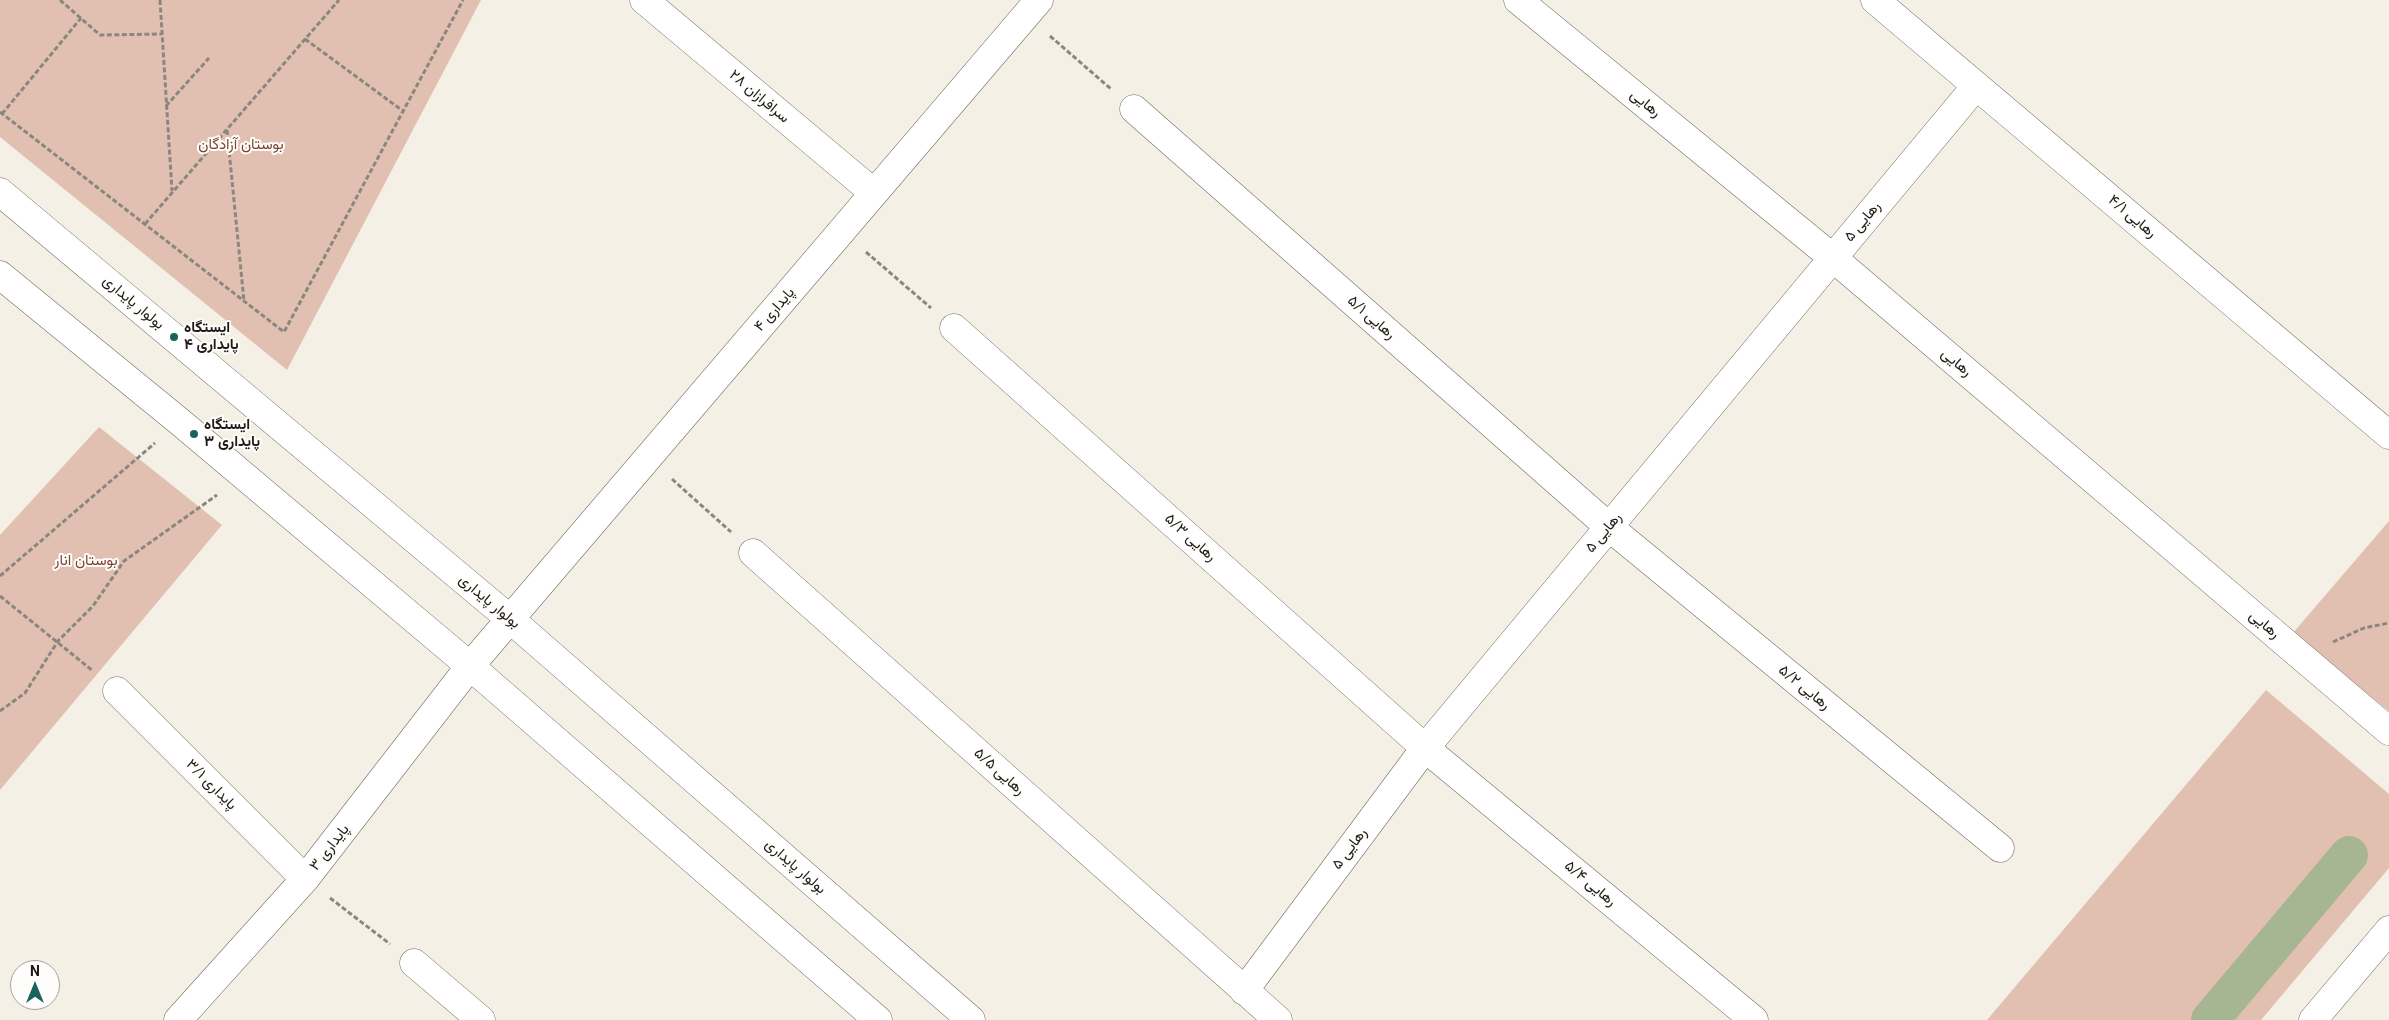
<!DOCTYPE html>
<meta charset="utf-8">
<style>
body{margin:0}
#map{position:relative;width:2389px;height:1020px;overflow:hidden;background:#f5f0e5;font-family:Roboto,sans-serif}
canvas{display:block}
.north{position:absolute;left:10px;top:960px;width:50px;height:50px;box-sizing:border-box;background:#fefdfb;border:1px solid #a4a3a0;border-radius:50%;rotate:0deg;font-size:14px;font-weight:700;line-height:20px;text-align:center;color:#1d1b17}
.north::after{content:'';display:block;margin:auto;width:18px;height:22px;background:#17645e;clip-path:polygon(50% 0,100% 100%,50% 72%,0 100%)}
</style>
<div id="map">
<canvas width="2389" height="1020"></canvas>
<div class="north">N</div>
</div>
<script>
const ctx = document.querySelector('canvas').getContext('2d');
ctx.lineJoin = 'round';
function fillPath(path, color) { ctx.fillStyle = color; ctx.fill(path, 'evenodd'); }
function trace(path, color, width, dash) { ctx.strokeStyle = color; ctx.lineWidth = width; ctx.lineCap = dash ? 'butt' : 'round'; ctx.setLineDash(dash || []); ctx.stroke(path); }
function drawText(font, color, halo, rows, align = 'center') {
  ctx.font = font + ' Roboto,Vazirmatn,sans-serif'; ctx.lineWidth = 4; ctx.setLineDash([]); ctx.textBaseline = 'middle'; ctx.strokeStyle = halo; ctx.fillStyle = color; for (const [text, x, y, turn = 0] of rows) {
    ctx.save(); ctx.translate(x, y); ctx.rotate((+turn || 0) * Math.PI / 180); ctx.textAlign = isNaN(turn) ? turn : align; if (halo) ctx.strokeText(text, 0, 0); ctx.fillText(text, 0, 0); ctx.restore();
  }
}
fillPath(new Path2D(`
 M 0,0 L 481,0 L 287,370 L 0,137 Z
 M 99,427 L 222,525 L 0,790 L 0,535 Z
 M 2389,521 L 2389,711 L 2292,634 Z
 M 2266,690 L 2389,794 L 2389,868 L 2261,1020 L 1987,1020 Z`), '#e1c0b2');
trace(new Path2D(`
 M 2210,1020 L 2349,855`), '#a7b692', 38);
const minor = new Path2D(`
 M 644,0 L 874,193
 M 1518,0 L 1833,258 L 2389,731
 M 1875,0 L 2389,435
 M 1134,109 L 1609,527 L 2000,848
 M 0,192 L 510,619 L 971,1020
 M 0,275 L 180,422 L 470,666 L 878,1020
 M 954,328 L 1425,748 L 1754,1020
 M 753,553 L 1278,1020
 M 117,691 L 305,879
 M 414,963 L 481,1020
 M 1244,991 L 1425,748 L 1976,86
 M 178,1020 L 305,879 L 470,666 L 1039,0
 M 2313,1020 L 2389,930`);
trace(minor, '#706c62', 29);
trace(new Path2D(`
 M 60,0 L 100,35 L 161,34
 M 160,0 L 172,191
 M 1050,36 L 1111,89
 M 305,39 L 403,111
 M 166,106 L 209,58
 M 0,112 L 284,332 L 463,0
 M 2,114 L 81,18
 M 227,130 L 244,301
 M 145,224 L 339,0
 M 866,252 L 931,308
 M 672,479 L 731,532
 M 0,576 L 155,443
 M 0,596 L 93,671
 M 2333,642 L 2364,628 L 2389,623
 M 0,711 L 25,693 L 58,641 L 93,606 L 124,561 L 217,495
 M 330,898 L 390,944`), '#8b877f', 3, [5, 2.5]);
trace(minor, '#fff', 28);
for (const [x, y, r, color] of [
 [174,337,5,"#17645e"],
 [194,434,5,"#17645e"]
]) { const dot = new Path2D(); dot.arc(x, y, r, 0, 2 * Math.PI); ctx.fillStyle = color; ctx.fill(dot); trace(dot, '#fefdfb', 2); }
drawText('15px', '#1d1b17', '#fefdfb', [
 ["سرافرازان ۲۸",759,97,40],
 ["رهایی",1645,104,39],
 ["رهایی ۴/۱",2132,217,40],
 ["رهایی ۵",1863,222,-50],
 ["بولوار پایداری",133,303,40],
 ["پایداری ۴",775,310,-49],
 ["رهایی ۵/۱",1371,318,41],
 ["رهایی",1956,363,40],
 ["رهایی ۵",1604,533,-50],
 ["رهایی ۵/۳",1190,538,42],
 ["بولوار پایداری",489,602,40],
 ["رهایی",2264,625,40],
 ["رهایی ۵/۲",1804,688,39],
 ["رهایی ۵/۵",999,772,42],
 ["پایداری ۳/۱",211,785,45],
 ["پایداری ۳",330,848,-52],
 ["رهایی ۵",1350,849,-53],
 ["بولوار پایداری",795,867,41],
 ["رهایی ۵/۴",1590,884,40]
]);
drawText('15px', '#7b452e', '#fefdfb', [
 ["بوستان آزادگان",241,145],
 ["بوستان انار",86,561]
]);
drawText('bold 15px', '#1d1b17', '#fefdfb', [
 ["ایستگاه",184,328],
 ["پایداری ۴",184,345],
 ["ایستگاه",204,425],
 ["پایداری ۳",204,442]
], 'left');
</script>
